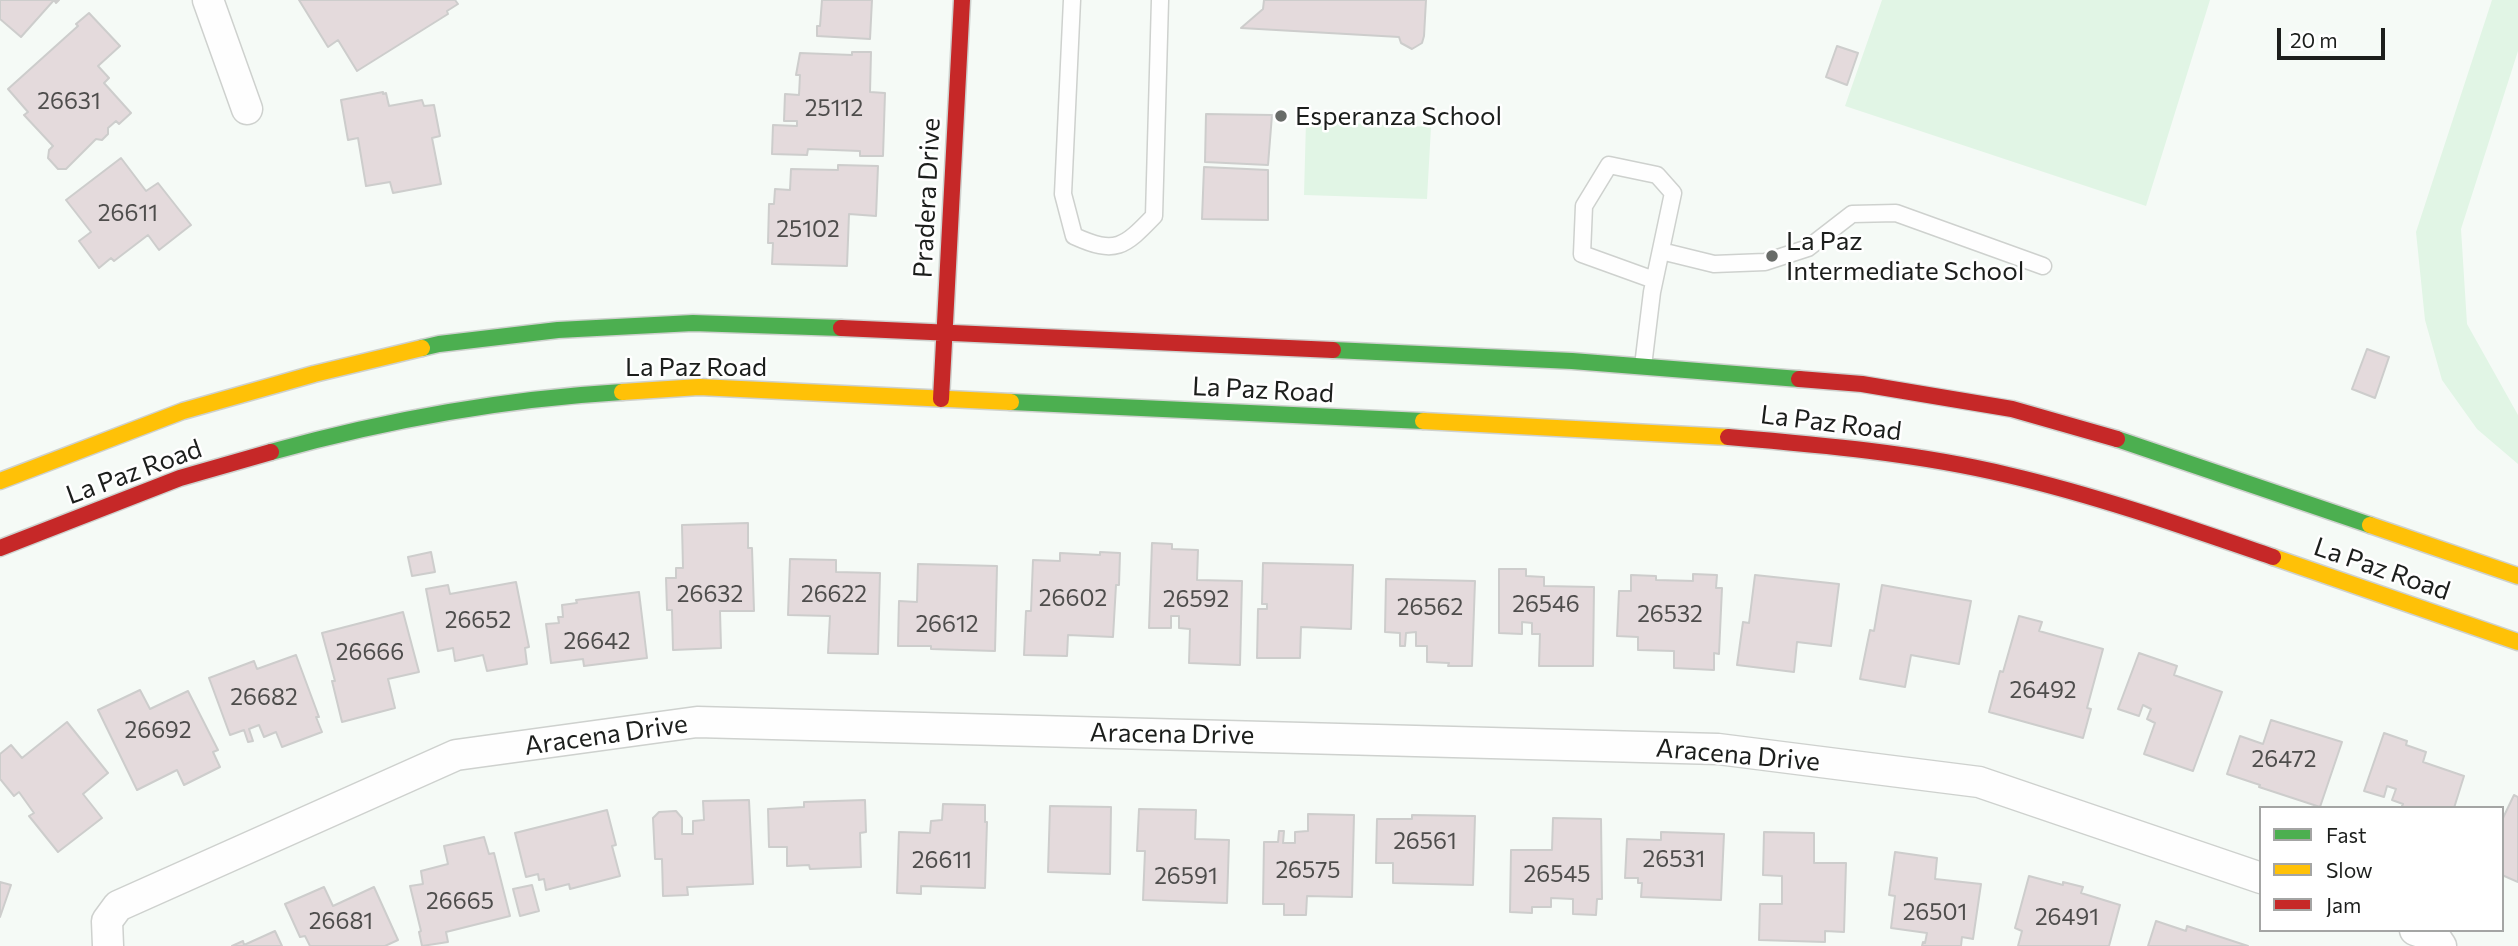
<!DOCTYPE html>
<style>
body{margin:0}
#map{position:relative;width:2518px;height:946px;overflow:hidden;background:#f5faf6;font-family:Commissioner,sans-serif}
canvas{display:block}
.legend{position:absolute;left:2259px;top:806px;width:245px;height:126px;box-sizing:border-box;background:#fff;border:2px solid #a4a5a4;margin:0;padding:9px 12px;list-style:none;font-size:21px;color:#1c1e1c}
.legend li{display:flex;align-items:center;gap:14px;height:35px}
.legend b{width:35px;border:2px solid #a4a5a4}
.scale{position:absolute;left:2277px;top:28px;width:108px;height:32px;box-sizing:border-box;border:4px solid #1c1e1c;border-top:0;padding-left:9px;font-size:21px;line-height:24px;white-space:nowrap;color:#1c1e1c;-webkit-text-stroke:5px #fff;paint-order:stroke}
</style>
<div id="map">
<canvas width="2518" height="946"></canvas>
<ul class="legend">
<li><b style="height:9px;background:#4caf50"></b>Fast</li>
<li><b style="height:9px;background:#ffc107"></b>Slow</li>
<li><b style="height:9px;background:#c62828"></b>Jam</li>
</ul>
<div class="scale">20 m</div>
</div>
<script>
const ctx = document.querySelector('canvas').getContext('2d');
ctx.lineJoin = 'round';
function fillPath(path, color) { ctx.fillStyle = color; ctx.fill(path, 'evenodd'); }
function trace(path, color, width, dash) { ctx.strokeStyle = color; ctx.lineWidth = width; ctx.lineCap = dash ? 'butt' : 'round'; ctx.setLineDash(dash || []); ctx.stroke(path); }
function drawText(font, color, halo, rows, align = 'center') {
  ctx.font = font + ' Commissioner,sans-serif'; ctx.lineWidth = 5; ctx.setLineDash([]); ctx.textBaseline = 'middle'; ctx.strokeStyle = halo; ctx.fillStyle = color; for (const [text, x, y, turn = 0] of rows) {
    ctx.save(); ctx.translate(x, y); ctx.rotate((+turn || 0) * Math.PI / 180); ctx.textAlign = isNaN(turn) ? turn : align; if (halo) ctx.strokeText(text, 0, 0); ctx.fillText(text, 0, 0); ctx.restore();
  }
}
fillPath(new Path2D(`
 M 1882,0 L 2210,0 L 2146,206 L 1845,106 Z
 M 2492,0 L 2518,0 L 2518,51 L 2461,229 L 2467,324 L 2518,415 L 2518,464 L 2477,429 L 2442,380 L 2425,320 L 2416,232 Z
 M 1306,121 L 1431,127 L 1427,199 L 1304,195 Z`), '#e1f5e5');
const building = new Path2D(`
 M 0,0 L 59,0 L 56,3 L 54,0 L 21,37 L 0,19 Z
 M 299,0 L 455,0 L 458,4 L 447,11 L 448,14 L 357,71 L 338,40 L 328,47 Z
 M 822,0 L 872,0 L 870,39 L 817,36 L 817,26 L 820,26 Z
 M 1264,0 L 1426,0 L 1424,36 L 1422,43 L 1412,49 L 1401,43 L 1399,37 L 1241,28 L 1263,9 Z
 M 89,13 L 120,46 L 98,66 L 109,78 L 104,83 L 131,113 L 119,124 L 116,121 L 108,128 L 108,134 L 102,140 L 96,139 L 66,169 L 58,169 L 48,158 L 49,150 L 53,146 L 24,115 L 28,112 L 8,89 L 78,26 L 76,24 Z
 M 1837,46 L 1858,53 L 1847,85 L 1826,77 Z
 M 852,52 L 871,52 L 870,92 L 885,93 L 883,156 L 860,156 L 860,151 L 808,149 L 807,155 L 772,154 L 773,125 L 797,126 L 797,121 L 784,121 L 785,94 L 799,95 L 800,75 L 796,75 L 800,53 L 852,55 Z
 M 383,92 L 383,94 L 386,93 L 389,106 L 422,100 L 424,106 L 434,105 L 440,136 L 432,138 L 441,184 L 393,193 L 390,182 L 366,186 L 358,138 L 348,140 L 341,100 Z
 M 1206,114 L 1272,115 L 1268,165 L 1205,162 Z
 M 121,158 L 146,191 L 158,183 L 191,225 L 159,250 L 148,235 L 114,261 L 111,258 L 99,268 L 79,241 L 91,232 L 66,200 Z
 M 838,165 L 878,166 L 876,216 L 849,214 L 847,266 L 772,264 L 773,243 L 768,243 L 769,204 L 774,204 L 775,189 L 790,190 L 791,169 L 838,170 Z
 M 1204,167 L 1268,170 L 1268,220 L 1202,219 Z
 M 2367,349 L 2389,357 L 2375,398 L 2352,389 Z
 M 748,523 L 748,548 L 752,548 L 754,611 L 720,611 L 721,648 L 673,650 L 672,610 L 667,610 L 666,578 L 676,578 L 676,568 L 683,568 L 682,525 Z
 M 1152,543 L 1172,544 L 1172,549 L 1198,550 L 1197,580 L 1242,581 L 1240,665 L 1189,663 L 1190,629 L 1179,628 L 1179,616 L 1171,616 L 1171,628 L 1149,628 Z
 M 431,552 L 435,572 L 412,576 L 408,557 Z
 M 1100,552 L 1120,553 L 1119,585 L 1116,585 L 1113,637 L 1068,635 L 1067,656 L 1024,655 L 1026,611 L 1031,611 L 1033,560 L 1060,561 L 1060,553 L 1100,555 Z
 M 790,559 L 836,560 L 836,572 L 880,573 L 878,654 L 828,653 L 830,616 L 788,615 Z
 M 1263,563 L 1353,565 L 1351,629 L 1301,627 L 1300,658 L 1257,658 L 1258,609 L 1267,609 L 1267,604 L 1262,604 Z
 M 918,564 L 997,566 L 995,651 L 931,649 L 931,646 L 898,646 L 899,601 L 917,602 Z
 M 1499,569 L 1526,569 L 1526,576 L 1544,577 L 1544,586 L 1594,587 L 1593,666 L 1539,666 L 1540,634 L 1532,634 L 1532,623 L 1522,622 L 1522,634 L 1499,633 Z
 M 1693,574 L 1717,575 L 1716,588 L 1722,588 L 1719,654 L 1714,653 L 1714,670 L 1674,668 L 1674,651 L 1638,650 L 1638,637 L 1617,636 L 1619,591 L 1631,591 L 1631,575 L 1656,576 L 1656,580 L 1693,581 Z
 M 1755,575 L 1839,584 L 1831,646 L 1797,642 L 1794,672 L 1737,665 L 1743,622 L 1749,623 Z
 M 1386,579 L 1475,581 L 1472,666 L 1448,666 L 1449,663 L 1427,662 L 1427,646 L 1416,646 L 1416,632 L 1406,633 L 1405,646 L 1400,646 L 1400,633 L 1385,632 Z
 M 516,582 L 529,647 L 525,648 L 527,664 L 487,671 L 483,655 L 455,661 L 453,648 L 438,651 L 426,589 L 448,585 L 450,594 Z
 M 1882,585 L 1971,601 L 1959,664 L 1911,655 L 1905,687 L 1860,679 L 1870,630 L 1874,631 Z
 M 639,592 L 647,658 L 584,666 L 583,659 L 551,663 L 546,624 L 559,623 L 558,617 L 563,617 L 562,605 L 577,603 L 576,600 Z
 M 403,612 L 419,672 L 388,679 L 395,708 L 342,722 L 332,681 L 335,681 L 322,633 Z
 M 2019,616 L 2042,622 L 2039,631 L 2103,649 L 2087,708 L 2091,709 L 2083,738 L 1989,712 L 2000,671 L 2003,672 Z
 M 2139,653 L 2177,666 L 2174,675 L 2222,692 L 2193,771 L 2144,754 L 2155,723 L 2147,719 L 2151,709 L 2143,705 L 2139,716 L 2118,709 Z
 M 296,655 L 319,717 L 316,717 L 322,732 L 282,747 L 276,732 L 264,737 L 259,725 L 249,729 L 253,741 L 248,742 L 244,730 L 230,735 L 209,678 L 254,661 L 257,669 Z
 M 140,690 L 150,709 L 188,691 L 218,750 L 213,752 L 220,767 L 184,785 L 177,770 L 137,790 L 98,710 Z
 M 2271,720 L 2342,742 L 2320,807 L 2259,787 L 2260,785 L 2227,774 L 2240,736 L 2263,744 Z
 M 67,722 L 108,773 L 83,794 L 102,818 L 58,852 L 29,816 L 34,813 L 19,792 L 14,796 L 0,779 L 0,754 L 11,745 L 22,758 Z
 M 2384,733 L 2407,741 L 2406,745 L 2426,752 L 2423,762 L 2464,776 L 2454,808 L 2401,808 L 2403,804 L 2392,800 L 2396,789 L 2387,786 L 2384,797 L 2364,791 Z
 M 2514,795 L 2518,797 L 2518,882 L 2502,875 L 2502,820 Z
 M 749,800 L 753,884 L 687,887 L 688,895 L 663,896 L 662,859 L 655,859 L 653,818 L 659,812 L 676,811 L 682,818 L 682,834 L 693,834 L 693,821 L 704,820 L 703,801 Z
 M 865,800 L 866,832 L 860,833 L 861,867 L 810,869 L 809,865 L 787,866 L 787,847 L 769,847 L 768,809 L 804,807 L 804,802 Z
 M 943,804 L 985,805 L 985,822 L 987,822 L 985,888 L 921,886 L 921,894 L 897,893 L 899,832 L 930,833 L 931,821 L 942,820 Z
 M 1050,806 L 1111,807 L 1110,874 L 1048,872 Z
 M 1139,809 L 1196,810 L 1195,839 L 1229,840 L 1227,903 L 1143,900 L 1145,851 L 1137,851 Z
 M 607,810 L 616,845 L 612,846 L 620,876 L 570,889 L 569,884 L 546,890 L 544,879 L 539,880 L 538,874 L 526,877 L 515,833 Z
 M 1308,814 L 1354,815 L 1352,897 L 1307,896 L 1306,915 L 1284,915 L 1284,904 L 1263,904 L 1264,842 L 1278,842 L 1279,831 L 1284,831 L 1283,843 L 1295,843 L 1295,832 L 1308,831 Z
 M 1412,815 L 1475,816 L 1473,885 L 1393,883 L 1393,863 L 1376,863 L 1377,819 L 1412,819 Z
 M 1553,818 L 1601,819 L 1602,899 L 1597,899 L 1596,915 L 1573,914 L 1573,899 L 1551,898 L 1551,907 L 1532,907 L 1532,913 L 1510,912 L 1511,850 L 1552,850 Z
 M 1661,832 L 1724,834 L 1721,900 L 1641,897 L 1642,883 L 1638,883 L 1638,878 L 1625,878 L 1627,839 L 1661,840 Z
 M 1764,832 L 1814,833 L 1814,863 L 1846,863 L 1844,932 L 1825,931 L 1825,942 L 1759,940 L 1760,904 L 1782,904 L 1782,876 L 1763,875 Z
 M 484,837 L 489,854 L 494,853 L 510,916 L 446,932 L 448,942 L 422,946 L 419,932 L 421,931 L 410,886 L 423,884 L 421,871 L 448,864 L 444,846 Z
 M 1895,852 L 1937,858 L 1935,879 L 1981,884 L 1973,939 L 1962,937 L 1961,946 L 1922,946 L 1923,942 L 1925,943 L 1927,933 L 1891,928 L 1895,896 L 1889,895 Z
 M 2029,876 L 2063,885 L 2063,882 L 2083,887 L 2081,893 L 2120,905 L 2109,946 L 2018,946 L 2022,931 L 2015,928 Z
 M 0,882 L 11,885 L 0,917 Z
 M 532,885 L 539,911 L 520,916 L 513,889 Z
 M 324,887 L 333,906 L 374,887 L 398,940 L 385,946 L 310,946 L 305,936 L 300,937 L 285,904 Z
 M 2156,921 L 2186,931 L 2187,926 L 2248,946 L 2148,946 Z
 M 275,931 L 282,946 L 232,946 L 243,941 L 244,945 Z`);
fillPath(building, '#e4dadc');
trace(building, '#cdcdcc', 2);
const lane = new Path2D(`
 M 1072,0 L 1063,194 L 1074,236 C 1116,255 1124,247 1154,216 L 1160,0
 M 1661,251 L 1714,264 L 1765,262 L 1808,248 L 1852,214 L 1896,213 L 2043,266
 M 1643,366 L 1652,292 L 1673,193 L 1657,175 L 1609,165 L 1584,206 L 1582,254 L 1654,280`);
const street = new Path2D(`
 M 208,0 L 247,109
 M 2415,930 L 2435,937 L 2441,946
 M 108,946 L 107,921 L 118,906 L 456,755 L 697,722 L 1718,749 L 1979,782 L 2261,878`);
const fast = new Path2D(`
 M 422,348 L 439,344 L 558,330 L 693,323 L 841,328
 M 1333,350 L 1572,361 L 1799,379
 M 1011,402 L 1423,421
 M 2117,439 L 2370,525
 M 271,452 C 386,420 504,399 622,392`);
const slow = new Path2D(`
 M 622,392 L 699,387 L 1011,402
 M 1423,421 L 1728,437
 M 0,481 L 183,411 L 314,374 L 422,348
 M 2370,525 L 2518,576
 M 2273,557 L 2518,642`);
const jam = new Path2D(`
 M 841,328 L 1333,350
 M 1799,379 L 1862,384 L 2012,409 L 2117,439
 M 941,399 L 962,0
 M 1728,437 C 1822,445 1916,453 2008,475 C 2098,496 2186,527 2273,557
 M 0,548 L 180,478 L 271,452`);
trace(lane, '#ced1ce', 19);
trace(street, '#ced1ce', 33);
trace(fast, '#ced1ce', 19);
trace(slow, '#ced1ce', 19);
trace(jam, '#ced1ce', 19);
trace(lane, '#fefefe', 16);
trace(street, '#fefefe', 30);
trace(fast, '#4caf50', 16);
trace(slow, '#ffc107', 16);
trace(jam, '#c62828', 16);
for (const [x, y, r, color] of [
 [1281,116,7,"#686b68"],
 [1772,256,7,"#686b68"]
]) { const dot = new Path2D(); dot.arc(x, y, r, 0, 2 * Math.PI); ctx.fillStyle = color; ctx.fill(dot); trace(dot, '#fff', 2.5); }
drawText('23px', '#4e4d4c', null, [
 ["26631",69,101],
 ["25112",834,108],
 ["26611",128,213],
 ["25102",808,229],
 ["26632",710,594],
 ["26622",834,594],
 ["26602",1073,598],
 ["26592",1196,599],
 ["26546",1546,604],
 ["26562",1430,607],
 ["26532",1670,614],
 ["26652",478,620],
 ["26612",947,624],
 ["26642",597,641],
 ["26666",370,652],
 ["26492",2043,690],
 ["26682",264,697],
 ["26692",158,730],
 ["26472",2284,759],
 ["26561",1425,841],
 ["26531",1674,859],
 ["26611",942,860],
 ["26575",1308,870],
 ["26545",1557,874],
 ["26591",1186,876],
 ["26665",460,901],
 ["26501",1935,912],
 ["26491",2067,917],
 ["26681",341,921]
]);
drawText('26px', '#1c1e1c', '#fff', [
 ["Esperanza School",1295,116],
 ["La Paz",1786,241],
 ["Intermediate School",1786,271]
], 'left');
drawText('26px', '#1c1e1c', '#fff', [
 ["Pradera Drive",927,198,-87],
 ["La Paz Road",696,367],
 ["La Paz Road",1263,390,3],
 ["La Paz Road",1831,423,7],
 ["La Paz Road",134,472,-20],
 ["La Paz Road",2382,569,19],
 ["Aracena Drive",1172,734,1],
 ["Aracena Drive",606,735,-8],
 ["Aracena Drive",1738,755,5]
]);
</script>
